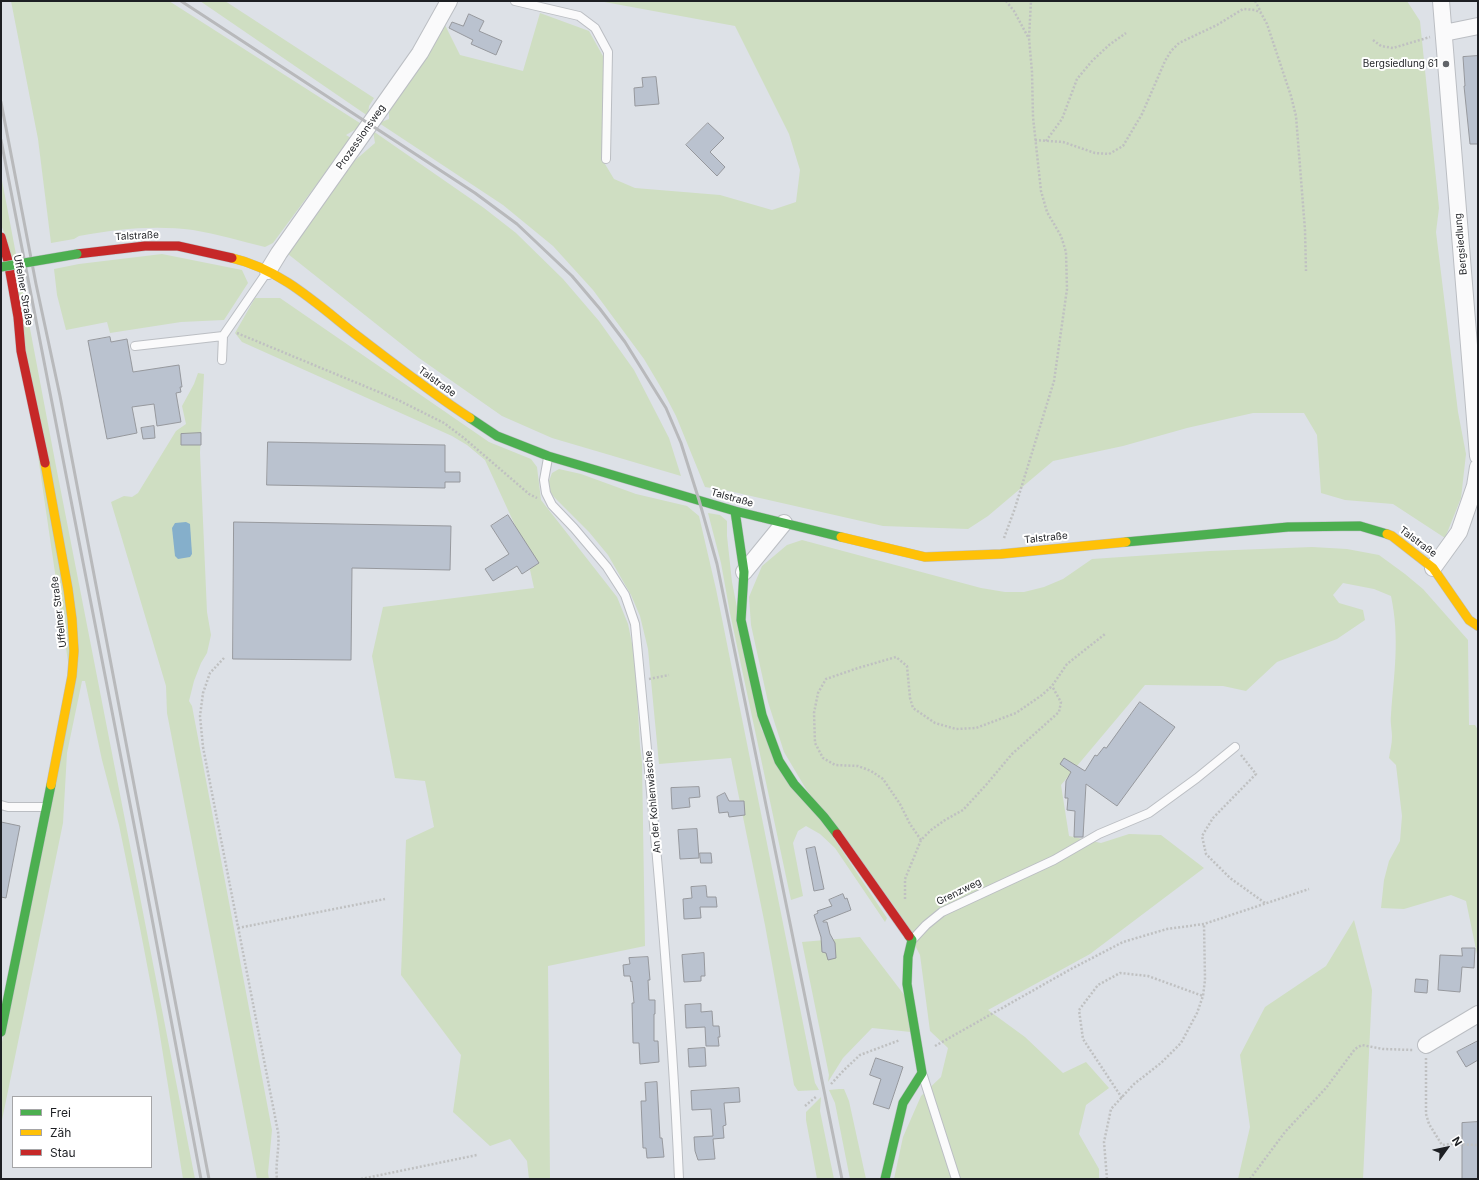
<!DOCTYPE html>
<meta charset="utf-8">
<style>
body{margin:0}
#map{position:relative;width:1479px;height:1180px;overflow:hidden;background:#dde1e7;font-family:Inter,sans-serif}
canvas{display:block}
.frame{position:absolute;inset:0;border:2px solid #1d1f23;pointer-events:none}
.legend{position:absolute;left:12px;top:1096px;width:140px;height:72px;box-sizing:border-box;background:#fff;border:1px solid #a5a5a7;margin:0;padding:5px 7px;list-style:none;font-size:12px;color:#1d1f23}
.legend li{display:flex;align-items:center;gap:8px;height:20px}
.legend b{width:20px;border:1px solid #a5a5a7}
.north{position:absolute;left:1427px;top:1128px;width:40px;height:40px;-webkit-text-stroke:3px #fff;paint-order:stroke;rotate:57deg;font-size:11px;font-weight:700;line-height:16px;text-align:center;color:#1d1f23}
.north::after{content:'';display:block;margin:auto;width:14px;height:18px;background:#1d1f23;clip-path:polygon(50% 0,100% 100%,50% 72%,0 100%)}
</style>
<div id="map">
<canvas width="1479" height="1180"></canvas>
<div class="frame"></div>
<ul class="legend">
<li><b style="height:5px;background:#4caf50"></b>Frei</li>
<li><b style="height:5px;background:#ffc107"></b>Zäh</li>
<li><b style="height:5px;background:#c62828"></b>Stau</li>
</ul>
<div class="north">N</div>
</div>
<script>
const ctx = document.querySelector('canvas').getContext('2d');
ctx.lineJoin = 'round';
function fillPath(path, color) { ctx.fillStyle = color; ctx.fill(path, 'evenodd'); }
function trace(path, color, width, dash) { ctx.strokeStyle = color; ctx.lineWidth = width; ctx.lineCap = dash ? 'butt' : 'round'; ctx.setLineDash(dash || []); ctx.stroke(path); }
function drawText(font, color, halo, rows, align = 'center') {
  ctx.font = font + ' Inter,sans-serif'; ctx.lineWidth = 4; ctx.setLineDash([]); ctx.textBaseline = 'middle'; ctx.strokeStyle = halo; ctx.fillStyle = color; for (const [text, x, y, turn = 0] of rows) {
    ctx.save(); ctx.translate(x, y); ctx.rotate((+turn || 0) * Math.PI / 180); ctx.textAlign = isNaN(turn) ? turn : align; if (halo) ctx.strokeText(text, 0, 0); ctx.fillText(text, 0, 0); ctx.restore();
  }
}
fillPath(new Path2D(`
 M 11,1 L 169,1 L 363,125 L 346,135 L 351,138 L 273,243 L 265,247 C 241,241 217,234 193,230 C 155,225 117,229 79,236 L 74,239 L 51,243 L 38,139 Z
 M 200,1 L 225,1 L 374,98 L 369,106 L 368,116 Z
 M 599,1 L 1407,1 L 1420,21 L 1439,208 L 1436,232 L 1458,412 L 1466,454 L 1461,498 L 1445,538 L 1393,504 L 1345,500 L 1321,493 L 1317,435 L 1304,413 L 1253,413 L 1187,428 L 1123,446 L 1053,461 L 988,516 L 968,529 L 883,526 L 729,491 L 705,487 L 676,416 L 663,391 L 644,359 L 593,290 L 553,246 L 503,205 L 379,123 L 389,119 L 389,109 L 444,23 L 460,55 L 523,71 L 540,13 L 589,31 L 604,58 L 602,159 L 614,179 L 635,188 L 720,195 L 772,210 L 796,202 L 800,170 L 789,134 L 735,26 Z
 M 373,131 L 484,208 L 516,233 L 563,279 L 599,321 L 634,370 L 669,438 L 681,476 L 552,438 L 502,416 L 419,358 L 288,254 L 352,163 L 375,143 Z
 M 1,175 L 55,461 L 195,1179 L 183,1179 L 157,1017 L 140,928 L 119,825 L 102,760 L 85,681 L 82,681 L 67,753 L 63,823 L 1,1125 L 1,1047 L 73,696 L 6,237 L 1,225 Z
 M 162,254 L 242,270 L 248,283 L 224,320 L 181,322 L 110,333 L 107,322 L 66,330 L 57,295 L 54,269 L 79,264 Z
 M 255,298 L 280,298 L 489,442 L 531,459 L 537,467 L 541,500 L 617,597 L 628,624 L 635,658 L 640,746 L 642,762 L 645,946 L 548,966 L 550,1179 L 529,1179 L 527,1161 L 510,1139 L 490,1146 L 453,1112 L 461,1055 L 401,975 L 406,840 L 434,827 L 425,781 L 395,778 L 372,656 L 383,607 L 534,588 L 525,547 L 485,460 L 467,445 L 452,436 L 242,342 L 235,333 Z
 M 198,373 L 204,374 L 200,453 L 207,612 L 211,635 L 207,653 L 201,663 L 194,681 L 189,701 L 192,706 L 272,1130 L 268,1173 L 269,1179 L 257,1179 L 167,713 L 166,686 L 111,502 L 124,496 L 132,497 L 138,493 L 176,431 L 186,424 L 182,406 L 194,384 Z
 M 559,469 L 581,474 L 636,494 L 687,506 L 699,516 L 716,589 L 815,1083 L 819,1090 L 798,1091 L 794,1085 L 765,925 L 731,758 L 659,764 L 648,649 L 640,616 L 631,595 L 608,555 L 589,532 L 554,497 L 548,489 L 549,481 L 552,473 Z
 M 708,513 L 720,515 L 727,521 L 727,536 L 732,582 L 761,729 L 887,918 L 885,922 L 835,848 L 820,834 L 806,826 L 798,831 L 793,843 L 803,896 L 791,900 L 730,613 L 721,563 Z
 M 802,540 L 981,588 L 1005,592 L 1024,592 L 1044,587 L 1063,579 L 1092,559 L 1210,551 L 1312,547 L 1347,549 L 1379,555 L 1405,574 L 1423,589 L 1468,640 L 1469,725 L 1475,725 L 1478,730 L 1478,959 L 1466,901 L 1451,895 L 1404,909 L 1381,908 L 1384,880 L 1389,861 L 1400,841 L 1402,816 L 1396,765 L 1389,758 C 1390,751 1392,744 1392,737 C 1392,729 1390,723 1391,715 C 1394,673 1400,639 1391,596 L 1374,589 L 1343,583 L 1333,595 L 1339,603 L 1363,610 L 1365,620 L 1337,639 L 1277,662 L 1246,691 L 1223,686 L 1145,685 L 1061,785 L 1069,836 L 1101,843 L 1129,834 L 1161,835 L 1204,868 L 1090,954 L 988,1010 L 1025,1037 L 1063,1073 L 1086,1062 L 1109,1088 L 1086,1105 L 1079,1134 L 1099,1169 L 1099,1179 L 894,1179 L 903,1137 L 921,1096 L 941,1077 L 948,1048 L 930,1031 L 920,955 L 895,907 L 806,789 L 784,752 L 768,702 L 751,625 L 749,597 L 762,566 L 787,545 Z
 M 1354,920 L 1372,990 L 1363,1179 L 1238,1179 L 1250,1127 L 1240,1055 L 1265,1007 L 1326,966 Z
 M 860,937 L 905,996 L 911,1032 L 872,1028 L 843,1058 L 828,1082 L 829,1075 L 802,942 Z
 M 839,1089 L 844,1089 L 849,1101 L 866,1179 L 850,1179 L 835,1103 L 829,1090 Z
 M 821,1097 L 820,1111 L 834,1179 L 817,1179 L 806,1120 L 806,1112 Z`), '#cfdec2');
fillPath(new Path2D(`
 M 186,522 L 190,524 L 192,554 L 190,557 L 178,559 L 175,556 L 172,528 L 175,523 Z`), '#85afcb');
const building = new Path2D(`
 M 469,14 L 484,21 L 479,31 L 502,41 L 496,55 L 471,44 L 473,40 L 449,28 L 452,22 L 463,26 Z
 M 1478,56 L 1478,144 L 1470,144 L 1464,86 L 1465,86 L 1463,57 Z
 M 656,77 L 659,104 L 635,106 L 634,88 L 643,87 L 642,78 Z
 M 708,123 L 724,138 L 710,152 L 725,167 L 717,176 L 686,145 Z
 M 110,337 L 111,342 L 127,339 L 133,372 L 179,365 L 182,387 L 180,387 L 181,392 L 176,393 L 181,422 L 157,426 L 154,404 L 132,407 L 137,433 L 107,439 L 88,341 Z
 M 154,426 L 155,438 L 143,439 L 141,428 Z
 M 201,433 L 201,445 L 181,445 L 181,434 Z
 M 268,442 L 445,445 L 445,472 L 460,472 L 460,482 L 445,482 L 445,488 L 267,485 Z
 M 508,515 L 539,563 L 522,574 L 517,566 L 493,581 L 485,569 L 509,554 L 491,526 Z
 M 234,522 L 451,526 L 450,570 L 352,568 L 351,660 L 233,659 Z
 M 1140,702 L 1175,727 L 1117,806 L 1086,784 L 1083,837 L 1074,837 L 1075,811 L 1067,810 L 1068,798 L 1065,798 L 1066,781 L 1071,772 L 1060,764 L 1064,758 L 1085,771 L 1095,755 L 1097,756 L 1104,747 L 1106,748 Z
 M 699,787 L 700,797 L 689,798 L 690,807 L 672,809 L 671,788 Z
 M 725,793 L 729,801 L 744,801 L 745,815 L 729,817 L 728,812 L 719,813 L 717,797 Z
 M 1,822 L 20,826 L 6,898 L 1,897 Z
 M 697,829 L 699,858 L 680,859 L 678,830 Z
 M 815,847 L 824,889 L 814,891 L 806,849 Z
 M 700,853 L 711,853 L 712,863 L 701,863 Z
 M 706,886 L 707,897 L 716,897 L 717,907 L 700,907 L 701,918 L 684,919 L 683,899 L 692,898 L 691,887 Z
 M 843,894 L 845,899 L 847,898 L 851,910 L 823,921 L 823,922 L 827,922 L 830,934 L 835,943 L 836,958 L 828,960 L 826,953 L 822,952 L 821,937 L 814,915 L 818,913 L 817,911 L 832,906 L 829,900 Z
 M 1462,948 L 1475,948 L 1474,968 L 1462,967 L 1460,992 L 1438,990 L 1440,955 L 1462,956 Z
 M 704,953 L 705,976 L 701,976 L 701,981 L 684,982 L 682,955 Z
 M 648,957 L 650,980 L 648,980 L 649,1000 L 655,1000 L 655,1014 L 654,1014 L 654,1041 L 658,1041 L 659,1062 L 640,1064 L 639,1043 L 633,1043 L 632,1003 L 634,1003 L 632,981 L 631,982 L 630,976 L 624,976 L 623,965 L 630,964 L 629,958 Z
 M 1416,979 L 1428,980 L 1427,993 L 1415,992 Z
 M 701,1004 L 701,1012 L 712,1011 L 713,1026 L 719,1026 L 720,1037 L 718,1037 L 719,1046 L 706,1046 L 705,1027 L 686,1028 L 685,1005 Z
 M 1478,1041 L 1478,1060 L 1466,1067 L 1457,1052 Z
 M 705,1048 L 706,1066 L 689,1067 L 688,1049 Z
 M 876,1058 L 903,1067 L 889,1109 L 873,1104 L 881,1079 L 870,1075 Z
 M 657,1082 L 660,1138 L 662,1138 L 664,1157 L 647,1158 L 646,1148 L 643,1148 L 641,1101 L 646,1101 L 645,1083 Z
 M 739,1088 L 740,1102 L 724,1103 L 726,1125 L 723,1126 L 724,1138 L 713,1139 L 715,1159 L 698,1160 L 695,1151 L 694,1137 L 713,1136 L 711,1109 L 692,1110 L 691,1091 Z
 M 1478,1122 L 1478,1179 L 1462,1179 L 1462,1123 Z`);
fillPath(building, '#bac2cf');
trace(building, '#96989d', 1);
const lane = new Path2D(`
 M 515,1 L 579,16 L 595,28 L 608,52 L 606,159
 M 135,346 L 223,336
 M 222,360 L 223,336 L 267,272
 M 548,458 L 544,480 L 546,493 L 552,505 L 574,528 L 607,567 L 625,595 L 635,624 C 653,809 671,994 679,1179
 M 1,805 L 8,807 L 46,807
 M 913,939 L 926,925 L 942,912 L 1054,860 L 1099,834 L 1149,813 L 1197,778 L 1235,747
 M 923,1076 L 956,1179`);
const street = new Path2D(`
 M 1441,1 L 1478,456
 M 1444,33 L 1478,26
 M 268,271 L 279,253 L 420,53 L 449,1
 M 1433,568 L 1459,532 L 1475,486 L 1478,467
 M 744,572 L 784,523
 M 1426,1045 L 1478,1014`);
const fast = new Path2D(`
 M 470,418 L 497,436 L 548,456 L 735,511 L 841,537
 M 735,511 L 744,572 L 741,620 L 762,715 L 779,761 L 794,784 L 824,817 L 837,834
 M 1126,542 L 1288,527 L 1360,526 L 1387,534
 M 1,1032 L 51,785
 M 885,1179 L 903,1103 L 922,1073 L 907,984 L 908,957 L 912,940 L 909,936`);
const slow = new Path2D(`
 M 232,258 C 280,269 317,304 355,334 C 393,363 430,392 470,418
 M 45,463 L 68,589 L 72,619 L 74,651 L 72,676 L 51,785
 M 1387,534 L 1392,536 L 1433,568 L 1469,620 L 1478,626
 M 841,537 L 925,557 L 1001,554 L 1126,542`);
const jam = new Path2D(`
 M 1,237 L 8,261 L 18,317 L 21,351 L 45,463
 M 77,254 L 145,246 L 178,246 L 232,258
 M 837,834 L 909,936`);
trace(lane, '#bbbec3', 10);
trace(street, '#bbbec3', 18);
trace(fast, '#bbbec3', 10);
trace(slow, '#bbbec3', 10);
trace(jam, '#bbbec3', 10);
trace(new Path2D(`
 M 1006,1 L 1014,11 L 1028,37
 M 1255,1 L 1261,12
 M 1373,40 L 1381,46 L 1393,48 L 1430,37
 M 1035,140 L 1063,142 L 1095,153 L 1109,154 L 1123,146 L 1142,114 L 1165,61 L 1171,51 L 1179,43 L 1217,25 L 1243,9 L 1255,10 L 1261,13 L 1267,24 L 1291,96 L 1296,116 L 1305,230 L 1306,271
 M 1046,141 L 1062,119 L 1077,79 L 1092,61 L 1109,45 L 1126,33
 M 237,333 L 398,400 L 444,423 L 464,438 L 529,494 L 537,498
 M 1004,538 L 1015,508 L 1054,381 L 1067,289 L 1066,252 L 1061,236 L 1047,212 L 1041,191 L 1033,117 L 1032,72 L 1029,38 L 1031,1
 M 224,658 L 210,673 L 203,693 L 200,716 L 203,747 L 278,1132 C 280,1147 275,1163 277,1179
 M 649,679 L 669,675
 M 1241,755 L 1256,774 L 1213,818 L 1202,836 L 1206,854 L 1230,878 L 1265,903
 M 921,840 L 910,824 L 900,804 L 883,779 L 871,771 L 858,766 L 835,765 L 823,758 L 815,743 L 814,713 L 818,693 L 826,679 L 858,668 L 896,657 L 907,666 L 910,698 L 913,708 L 935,723 L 956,729 L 976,728 L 1016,713 L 1042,695 L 1052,686 L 1067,664 L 1105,634
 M 905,899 L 905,879 L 921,840 L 931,830 L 945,820 L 963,810 L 986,785 L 1012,754 L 1059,712 L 1061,702 L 1052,686
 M 238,928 L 385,899
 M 935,1046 L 1071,969 L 1123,942 L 1167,929 L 1204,924 L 1309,889
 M 1426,1058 L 1426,1114 L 1429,1124 L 1442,1145 L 1450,1144 L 1478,1145
 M 831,1084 L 844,1070 L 860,1055 L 900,1040
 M 1122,1098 L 1083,1039 L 1079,1010 L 1098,985 L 1120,973 L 1148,976 L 1203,996
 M 805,1106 L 817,1096
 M 361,1179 L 477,1155
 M 1107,1179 L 1104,1142 L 1111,1109 L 1134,1084 L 1161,1063 L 1181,1043 L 1197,1013 L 1203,996 L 1205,980 L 1204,924
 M 1250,1179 L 1285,1132 L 1326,1088 L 1355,1049 L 1362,1045 L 1383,1049 L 1413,1050`), '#bfc0c1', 2.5, [2, 2]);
trace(lane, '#fafafb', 8);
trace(street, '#fafafb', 16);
trace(fast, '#4caf50', 9);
trace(slow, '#ffc107', 9);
trace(jam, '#c62828', 9);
trace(new Path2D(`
 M 181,1 L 475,193 L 517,224 L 572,276 L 600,309 L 625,342 L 666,408 L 681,443 L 699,500 L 717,564 L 842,1179
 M 1,102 L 36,284 L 60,396 L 209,1179
 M 1,140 L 144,876 L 201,1179`), '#b8b9bb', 3);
const fastBridge = new Path2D(`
 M 1,267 L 77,254`);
trace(fastBridge, '#bbbec3', 10, []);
trace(fastBridge, '#4caf50', 9);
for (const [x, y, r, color] of [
 [1446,64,4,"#606368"]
]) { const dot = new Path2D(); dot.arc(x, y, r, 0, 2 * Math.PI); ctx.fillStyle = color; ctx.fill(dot); trace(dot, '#fff', 1.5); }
drawText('10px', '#1d1f23', '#fff', [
 ["Bergsiedlung 61",1438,64]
], 'right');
drawText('10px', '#1d1f23', '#fff', [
 ["Prozessionsweg",361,137,-55],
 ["Talstraße",137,236,-3],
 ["Bergsiedlung",1461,244,-95],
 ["Uffelner Straße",23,290,80],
 ["Talstraße",437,382,36],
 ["Talstraße",732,498,16],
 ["Talstraße",1046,538,-6],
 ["Talstraße",1418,542,37],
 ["Uffelner Straße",59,612,-97],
 ["An der Kohlenwäsche",653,802,-95],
 ["Grenzweg",959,892,-26]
]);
</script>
